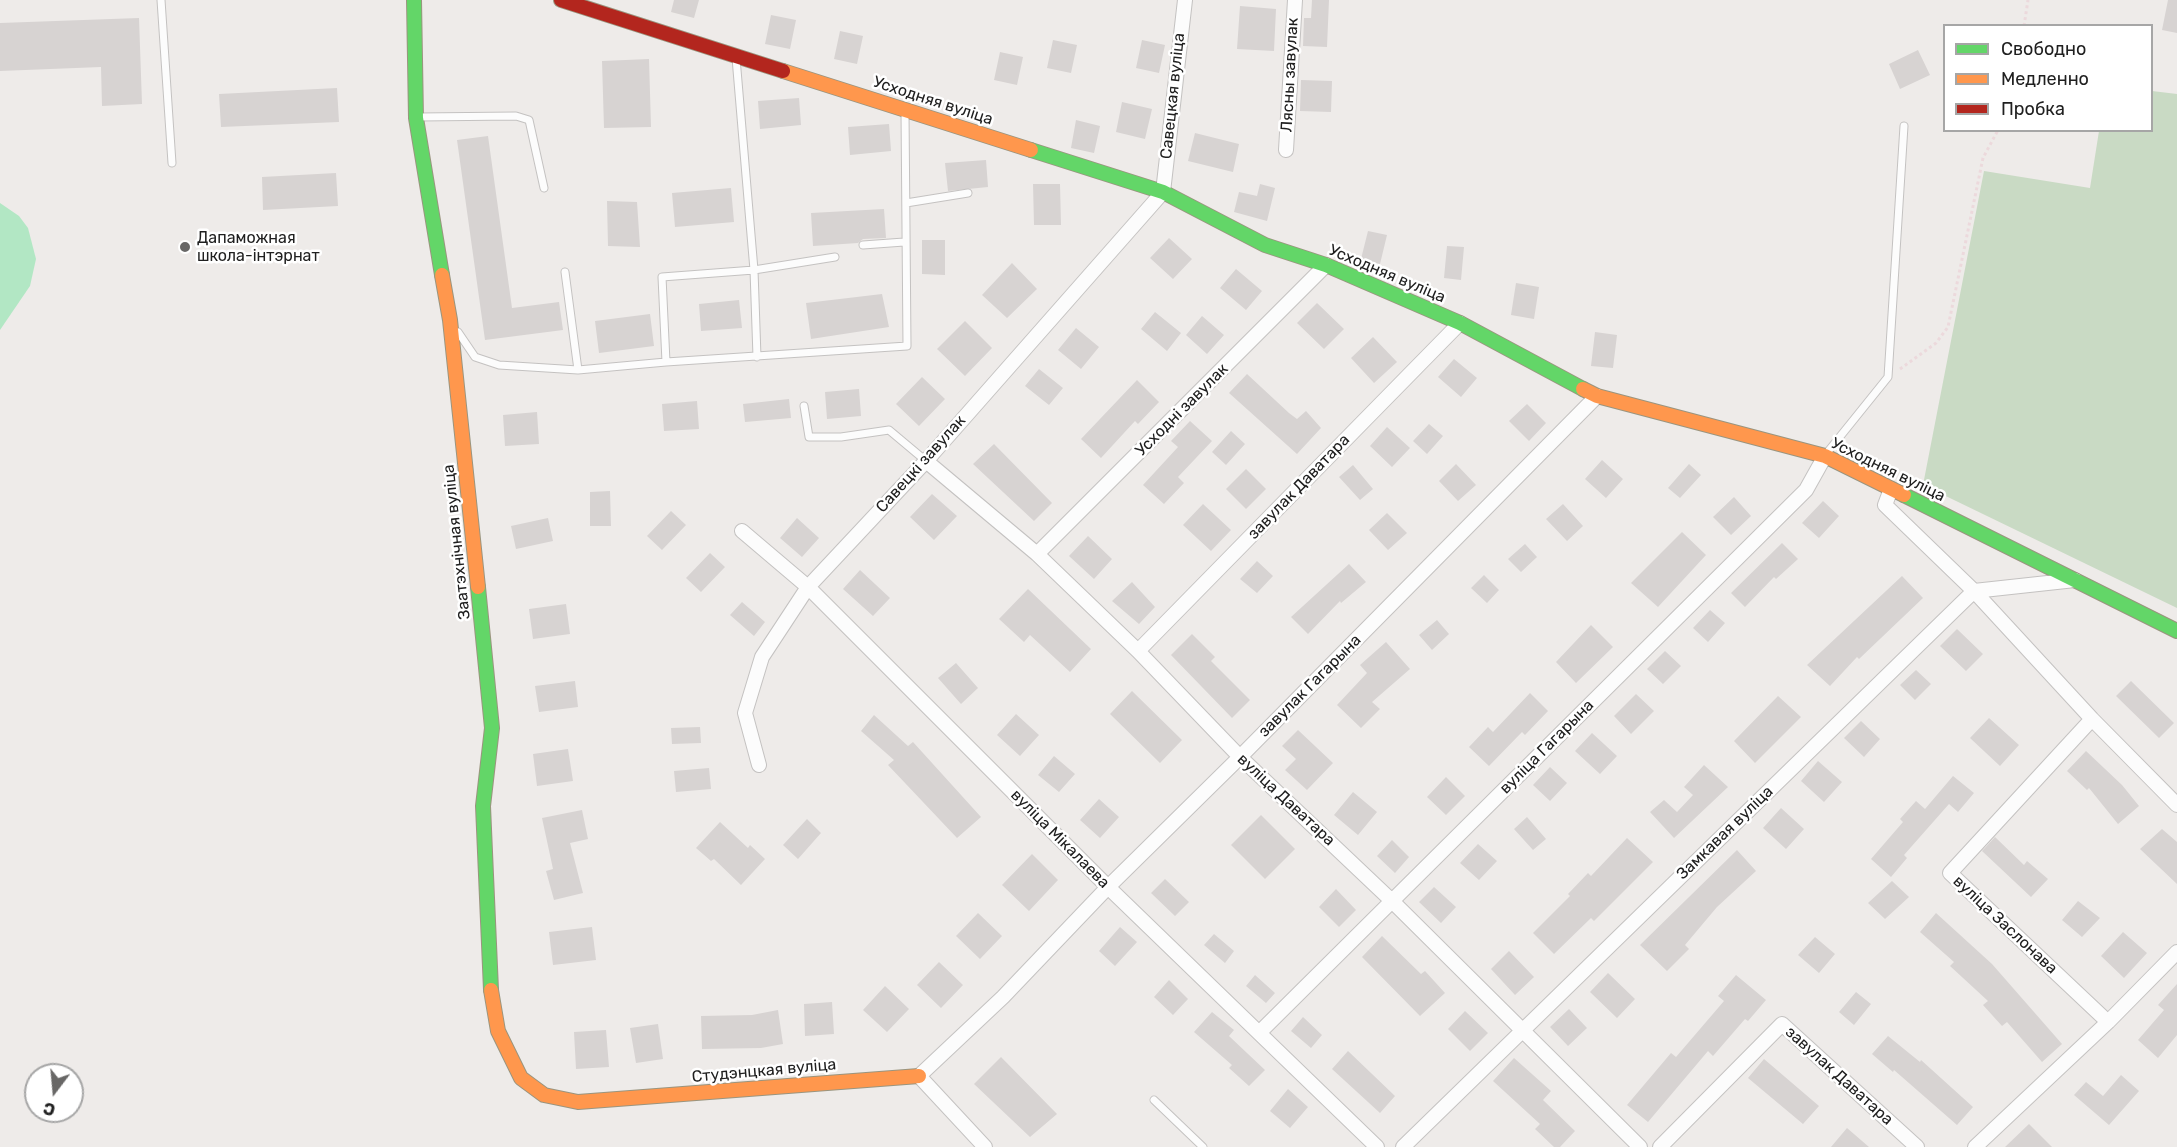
<!DOCTYPE html>
<html>
<head>
<meta charset="utf-8">
<style>
	body { margin:0 }
	#map { position:relative; width:2177px; height:1147px; overflow:hidden; background:#eeebe9; font-family:Rubik,sans-serif }
	canvas { display:block }
	.legend { position:absolute; left:1943px; top:24px; width:210px; height:108px; box-sizing:border-box; background:#fff; border:2px solid #a6a6a6; margin:0; padding:8px 10px; list-style:none; font-size:18px; color:#202020 }
	.legend li { display:flex; align-items:center; gap:12px; height:30px }
	.legend b { width:30px; border:2px solid #a6a6a6 }
	.north { position:absolute; left:24px; top:1063px; width:60px; height:60px; box-sizing:border-box; background:#fff; border:2px solid #a6a6a6; border-radius:50%; rotate:196deg; font-size:16px; font-weight:700; line-height:24px; text-align:center; color:#202020 }
	.north::after { content:''; display:block; margin:auto; width:21px; height:27px; background:#686766; clip-path:polygon(50% 0,100% 100%,50% 72%,0 100%) }
</style>
</head>
<body>
<div id="map">
<canvas width="2177" height="1147"></canvas>
<ul class="legend">
<li><b style="height:8px;background:#63d668"></b>Свободно</li>
<li><b style="height:8px;background:#ff974d"></b>Медленно</li>
<li><b style="height:8px;background:#b3261e"></b>Пробка</li>
</ul>
<div class="north">С</div>
</div>
<script>
const context = document.querySelector('canvas').getContext('2d');
context.lineJoin = 'round';
function fill(path, color) {
  context.fillStyle = color;
  context.fill(path, 'evenodd');
}
function poly(rows) {
  const path = new Path2D();
  for (const r of rows) {
    path.moveTo(r[0], r[1]);
    for (let i = 2; i < r.length; i += 2) path.lineTo(r[i], r[i + 1]);
  }
  return path;
}
function trace(path, color, width, dash) {
  context.strokeStyle = color;
  context.lineWidth = width;
  context.lineCap = dash ? 'butt' : 'round';
  context.setLineDash(dash || []);
  context.stroke(path);
}
function label(font, color, halo, rows, align = 'center') {
  context.font = font + ' Rubik,sans-serif';
  context.lineWidth = 5;
  context.setLineDash([]);
  context.textBaseline = 'middle';
  context.strokeStyle = halo;
  context.fillStyle = color;
  for (const [text, x, y, turn = 0] of rows) {
    context.save();
    context.translate(x, y);
    context.rotate((+turn || 0) * Math.PI / 180);
    context.textAlign = isNaN(turn) ? turn : align;
    if (halo) context.strokeText(text, 0, 0);
    context.fillText(text, 0, 0);
    context.restore();
  }
}
const cemetery = poly([
	[2152,91,2177,94,2177,608,1923,485,1984,171,2090,188,2099,131,2152,130]
]);
const pitch = poly([
	[0,203,19,216,28,228,36,259,30,286,0,330]
]);
const building = poly([
	[674,0,699,0,694,18,671,12],
	[1312,0,1329,0,1327,47,1303,46,1304,18,1311,18],
	[2168,0,2177,0,2177,33,2162,30],
	[1240,6,1276,9,1274,51,1237,49],
	[771,15,796,20,790,49,765,44],
	[139,18,142,104,102,106,101,67,0,71,0,23],
	[840,31,863,36,857,64,834,59],
	[1053,40,1077,45,1071,73,1047,68],
	[1142,40,1165,45,1159,73,1136,68],
	[1918,50,1930,75,1900,89,1889,64],
	[1000,52,1023,57,1017,85,994,80],
	[649,59,651,127,604,128,602,61],
	[1301,80,1332,81,1331,112,1300,111],
	[337,88,339,122,221,127,219,94],
	[799,98,801,125,760,129,758,101],
	[1122,102,1152,109,1145,139,1116,132],
	[1076,120,1100,126,1094,153,1071,148],
	[889,124,891,151,850,155,848,127],
	[1195,133,1239,144,1233,172,1188,161],
	[488,136,512,308,559,302,563,330,485,340,457,140],
	[986,160,988,187,948,191,945,163],
	[336,173,338,206,263,210,262,177],
	[1033,184,1060,184,1061,225,1034,225],
	[1260,184,1275,188,1267,221,1234,212,1239,192,1257,196],
	[731,188,734,222,675,227,672,193],
	[607,201,637,202,640,247,608,246],
	[884,209,886,238,863,239,858,243,813,246,811,213],
	[1368,231,1387,235,1380,264,1361,259],
	[1169,238,1192,259,1173,279,1150,258],
	[922,240,945,240,945,275,922,274],
	[1447,246,1464,247,1461,280,1444,278],
	[1012,263,1037,289,1007,318,982,295],
	[1236,269,1262,291,1246,310,1220,288],
	[1516,283,1539,287,1534,319,1511,315],
	[882,294,889,327,811,339,806,303],
	[739,300,742,328,701,331,699,304],
	[1317,303,1344,329,1324,349,1297,323],
	[1155,312,1181,333,1167,351,1141,329],
	[650,314,654,346,599,353,595,321],
	[1202,316,1224,335,1207,354,1186,335],
	[965,321,992,348,965,376,937,349],
	[1076,328,1099,347,1081,369,1058,350],
	[1595,332,1617,335,1613,368,1591,366],
	[1373,337,1397,362,1374,383,1351,358],
	[1454,359,1477,378,1461,397,1438,377],
	[1039,369,1063,388,1049,405,1025,386],
	[1247,374,1289,413,1297,419,1306,411,1321,428,1297,454,1229,393],
	[922,377,945,399,919,426,896,404],
	[1137,380,1159,402,1138,424,1135,421,1101,458,1081,439],
	[859,389,861,416,827,419,825,392],
	[789,399,791,418,745,422,743,404],
	[697,401,699,429,664,431,662,404],
	[1527,404,1546,423,1529,441,1509,421],
	[537,412,539,444,505,446,503,415],
	[1190,421,1212,441,1178,477,1184,483,1164,504,1143,485,1178,447,1171,441],
	[1429,424,1443,436,1427,454,1413,441],
	[1387,427,1410,448,1392,467,1370,446],
	[1231,431,1245,444,1226,465,1212,452],
	[994,444,1052,503,1034,521,973,464],
	[1602,460,1623,479,1606,498,1585,479],
	[1456,464,1476,485,1458,501,1439,481],
	[1689,464,1701,475,1680,498,1668,488],
	[1353,465,1373,489,1360,500,1339,477],
	[1246,469,1266,489,1246,509,1226,489],
	[610,491,611,526,590,526,590,492],
	[932,494,957,516,934,540,910,517],
	[1734,497,1751,516,1731,535,1713,517],
	[1823,501,1839,516,1819,538,1802,523],
	[1203,504,1231,530,1211,551,1183,525],
	[1563,504,1583,526,1567,541,1546,519],
	[671,511,686,525,662,550,647,536],
	[1387,513,1407,533,1388,550,1369,530],
	[548,518,553,541,516,549,511,526],
	[797,518,819,538,802,557,780,538],
	[1682,532,1706,555,1658,607,1631,583],
	[1088,536,1112,559,1094,579,1069,556],
	[1782,543,1798,559,1776,579,1774,577,1745,607,1731,593],
	[1525,544,1537,557,1521,572,1508,559],
	[710,553,725,567,701,592,686,578],
	[1257,561,1273,576,1257,593,1240,579],
	[1349,564,1366,582,1341,603,1340,601,1308,634,1291,617],
	[860,570,890,598,873,616,843,589],
	[1484,575,1499,590,1487,603,1471,588],
	[1902,576,1923,598,1859,659,1857,657,1830,686,1807,665],
	[1132,582,1155,607,1139,624,1112,601],
	[1028,589,1091,649,1070,672,1030,635,1024,642,999,619],
	[742,602,765,622,754,636,730,615],
	[566,604,570,634,533,639,529,609],
	[1710,610,1725,623,1708,642,1693,628],
	[1437,620,1449,634,1432,650,1419,635],
	[1591,625,1613,647,1576,683,1556,662],
	[1957,629,1983,654,1966,671,1940,646],
	[1192,634,1215,657,1211,661,1250,700,1232,718,1171,655],
	[1386,642,1410,669,1372,702,1380,709,1361,728,1337,705,1367,673,1360,665],
	[1665,651,1681,666,1663,684,1647,669],
	[956,663,978,688,961,704,938,678],
	[1916,670,1931,684,1915,700,1900,685],
	[575,681,578,707,539,712,535,686],
	[2131,681,2174,723,2159,738,2116,696],
	[1132,691,1182,740,1160,763,1110,714],
	[1530,693,1548,711,1525,735,1522,732,1489,766,1469,747,1488,727,1493,732],
	[1636,694,1654,711,1631,734,1614,716],
	[1778,696,1801,717,1755,763,1734,741],
	[1016,714,1039,735,1020,756,997,735],
	[874,715,908,746,913,742,981,817,957,838,888,765,894,760,861,731],
	[1989,718,2019,745,2000,766,1970,738],
	[1861,721,1880,739,1864,757,1844,738],
	[700,727,701,743,672,744,671,728],
	[1298,730,1333,763,1307,790,1285,770,1296,759,1282,746],
	[1592,733,1617,756,1600,774,1575,751],
	[568,749,573,781,537,786,533,754],
	[2086,751,2122,785,2139,806,2118,824,2089,788,2087,790,2067,771],
	[1054,756,1075,774,1059,792,1038,775],
	[1818,761,1842,782,1824,802,1801,781],
	[1704,765,1728,787,1674,838,1650,812,1664,800,1677,812,1693,795,1684,787],
	[1550,767,1567,783,1550,801,1533,785],
	[709,768,711,789,676,792,674,771],
	[1953,776,1974,793,1958,812,1949,804,1904,855,1907,858,1891,877,1871,859,1903,822,1900,819,1916,801,1925,809],
	[1446,777,1465,796,1446,815,1427,797],
	[1353,792,1377,812,1358,835,1334,815],
	[1099,799,1119,817,1100,838,1080,820],
	[1781,808,1804,829,1786,849,1763,828],
	[582,810,588,839,570,843,583,893,554,900,546,871,553,869,542,818],
	[1261,815,1295,849,1265,879,1231,845],
	[1527,817,1546,839,1533,850,1514,829],
	[807,819,821,833,798,859,783,845],
	[720,822,748,848,750,845,765,859,741,885,714,859,711,861,696,848],
	[2162,829,2177,842,2177,884,2140,849],
	[1995,837,2024,865,2027,861,2048,879,2031,897,1982,851],
	[1627,838,1653,862,1594,921,1591,918,1554,954,1533,933,1570,896,1568,894,1588,873,1591,876],
	[1392,840,1409,857,1395,873,1377,856],
	[1478,844,1497,861,1479,880,1460,863],
	[1737,850,1756,871,1717,907,1685,945,1689,949,1667,971,1640,945],
	[1032,854,1058,880,1029,911,1002,885],
	[1165,879,1189,902,1175,916,1151,893],
	[1892,881,1909,897,1885,919,1868,903],
	[1434,887,1456,907,1441,923,1419,902],
	[1336,889,1356,910,1339,927,1319,907],
	[2078,901,2100,918,2082,937,2062,920],
	[978,913,1002,936,980,959,956,936],
	[1936,913,1992,964,2062,1044,2042,1062,2007,1022,2002,1026,1983,1005,1988,1001,1950,966,1954,962,1920,932],
	[592,927,596,960,553,965,549,932],
	[1120,927,1137,942,1115,966,1099,951],
	[2123,932,2147,953,2124,978,2101,956],
	[1214,934,1234,951,1225,963,1204,945],
	[1382,936,1421,974,1425,971,1445,993,1420,1016,1362,957],
	[1815,937,1835,954,1819,973,1798,955],
	[1509,951,1534,977,1515,995,1491,969],
	[939,962,963,985,941,1008,917,985],
	[1608,973,1635,999,1617,1018,1590,992],
	[1255,975,1275,993,1266,1003,1246,986],
	[1736,975,1766,1000,1748,1021,1745,1019,1713,1056,1708,1051,1648,1122,1627,1105,1671,1053,1676,1057,1724,1001,1718,996],
	[1169,980,1188,999,1173,1015,1154,997],
	[2177,984,2177,1035,2158,1058,2138,1040,2164,1010,2158,1005],
	[885,986,909,1009,887,1032,863,1010],
	[1856,992,1871,1004,1854,1025,1839,1012],
	[832,1002,834,1034,805,1036,804,1004],
	[1569,1009,1587,1028,1568,1046,1550,1027],
	[778,1010,783,1044,761,1048,702,1049,701,1016,752,1015],
	[1465,1011,1488,1033,1470,1051,1448,1029],
	[1212,1012,1234,1030,1229,1036,1265,1070,1249,1086,1229,1068,1232,1065,1194,1032],
	[1303,1017,1322,1035,1311,1048,1291,1031],
	[658,1024,663,1059,636,1063,630,1028],
	[606,1030,609,1067,576,1069,574,1032],
	[1888,1036,1920,1062,1921,1060,1973,1107,1957,1125,1894,1070,1893,1072,1872,1054],
	[1348,1051,1395,1096,1380,1113,1332,1069],
	[1001,1057,1057,1114,1030,1137,974,1084],
	[1514,1058,1551,1091,1543,1100,1575,1131,1560,1147,1554,1147,1535,1129,1540,1124,1493,1081],
	[1764,1059,1819,1106,1803,1124,1748,1078],
	[2121,1075,2139,1091,2109,1125,2074,1095,2086,1082,2103,1096],
	[1288,1089,1308,1107,1290,1128,1270,1111],
	[2029,1124,2052,1147,2005,1147],
	[1847,1128,1869,1147,1831,1147]
]);
const path = poly([
	[2024,26,2028,0],
	[1900,369,1936,343,1948,327,1983,158,1998,130]
]);
const lane = poly([
	[161,0,172,163],
	[736,58,754,270,757,357],
	[419,117,516,116,529,120,544,188],
	[906,203,968,193],
	[863,245,904,242],
	[565,272,578,370],
	[458,332,475,357,499,365,578,370,666,362,662,277,754,270,835,257],
	[666,362,907,346,905,112],
	[804,406,809,437,841,437,889,430,926,461],
	[1826,454,1888,377,1904,126],
	[1154,1100,1203,1147]
]);
const street = poly([
	[1286,150,1295,0],
	[926,461,1037,554,1138,651,1240,757,1392,901,1640,1147],
	[1891,489,1885,505,1974,591,2092,719,2177,805],
	[742,531,808,587,1108,887,1377,1147],
	[1037,554,1326,265],
	[1138,651,1460,323],
	[2092,719,1950,873,2108,1022],
	[759,765,745,713,762,657,808,587,926,461,1163,192,1185,0],
	[1260,1032,1806,490,1825,456],
	[985,1147,919,1076,1003,997,1108,887,1240,757,1597,396],
	[1403,1147,1974,591,2075,580],
	[1660,1147,1782,1024,1917,1147],
	[1975,1147,2108,1022,2177,952]
]);
const fast = poly([
	[414,0,416,118,442,275],
	[1031,150,1163,192,1265,245,1326,265,1460,323,1583,389],
	[1904,495,2177,631],
	[478,587,492,728,483,806,491,990]
]);
const slow = poly([
	[783,71,1031,150],
	[442,275,450,320,478,587],
	[1583,389,1597,396,1825,456,1904,495],
	[491,990,498,1031,521,1078,544,1095,578,1102,919,1076]
]);
const jam = poly([
	[561,0,783,71]
]);
const markers = [
	[185,247,6,"#686766"]
];
const streetNames = [
	["Лясны завулак",1290,75,-87],
	["Савецкая вуліца",1173,96,-84],
	["Усходняя вуліца",933,101,18],
	["Усходняя вуліца",1387,274,23],
	["Усходні завулак",1182,410,-45],
	["Савецкі завулак",921,464,-48],
	["Усходняя вуліца",1888,470,26],
	["завулак Даватара",1299,487,-46],
	["Заатэхнічная вуліца",457,542,-96],
	["завулак Гагарына",1310,686,-45],
	["вуліца Гагарына",1547,747,-45],
	["вуліца Даватара",1286,800,43],
	["Замкавая вуліца",1725,833,-44],
	["вуліца Мікалаева",1060,839,45],
	["вуліца Заслонава",2005,925,43],
	["Студэнцкая вуліца",764,1071,-5],
	["завулак Даватара",1839,1076,42]
];
const poiNames = [
	["Дапаможная",197,238],
	["школа-інтэрнат",197,256]
];
fill(cemetery, '#c9dac4');
fill(pitch, '#b2e7c4');
fill(building, '#d7d3d2');
trace(lane, '#c4c2c1', 9);
trace(street, '#c4c2c1', 16);
trace(fast, '#9a957f', 16);
trace(slow, '#9a957f', 16);
trace(jam, '#9a957f', 16);
trace(path, '#ecd9dc', 3, [3, 3]);
trace(lane, '#fcfcfc', 7);
trace(street, '#fcfcfc', 14);
trace(fast, '#63d668', 14);
trace(slow, '#ff974d', 14);
trace(jam, '#b3261e', 14);
for (const [x, y, r, color] of markers) {
  const dot = new Path2D();
  dot.arc(x, y, r, 0, 2 * Math.PI);
  context.fillStyle = color;
  context.fill(dot);
  trace(dot, '#fff', 2);
}
label('16px', '#202020', '#fff', streetNames);
label('16px', '#202020', '#fff', poiNames, 'left');
</script>
</body>
</html>
